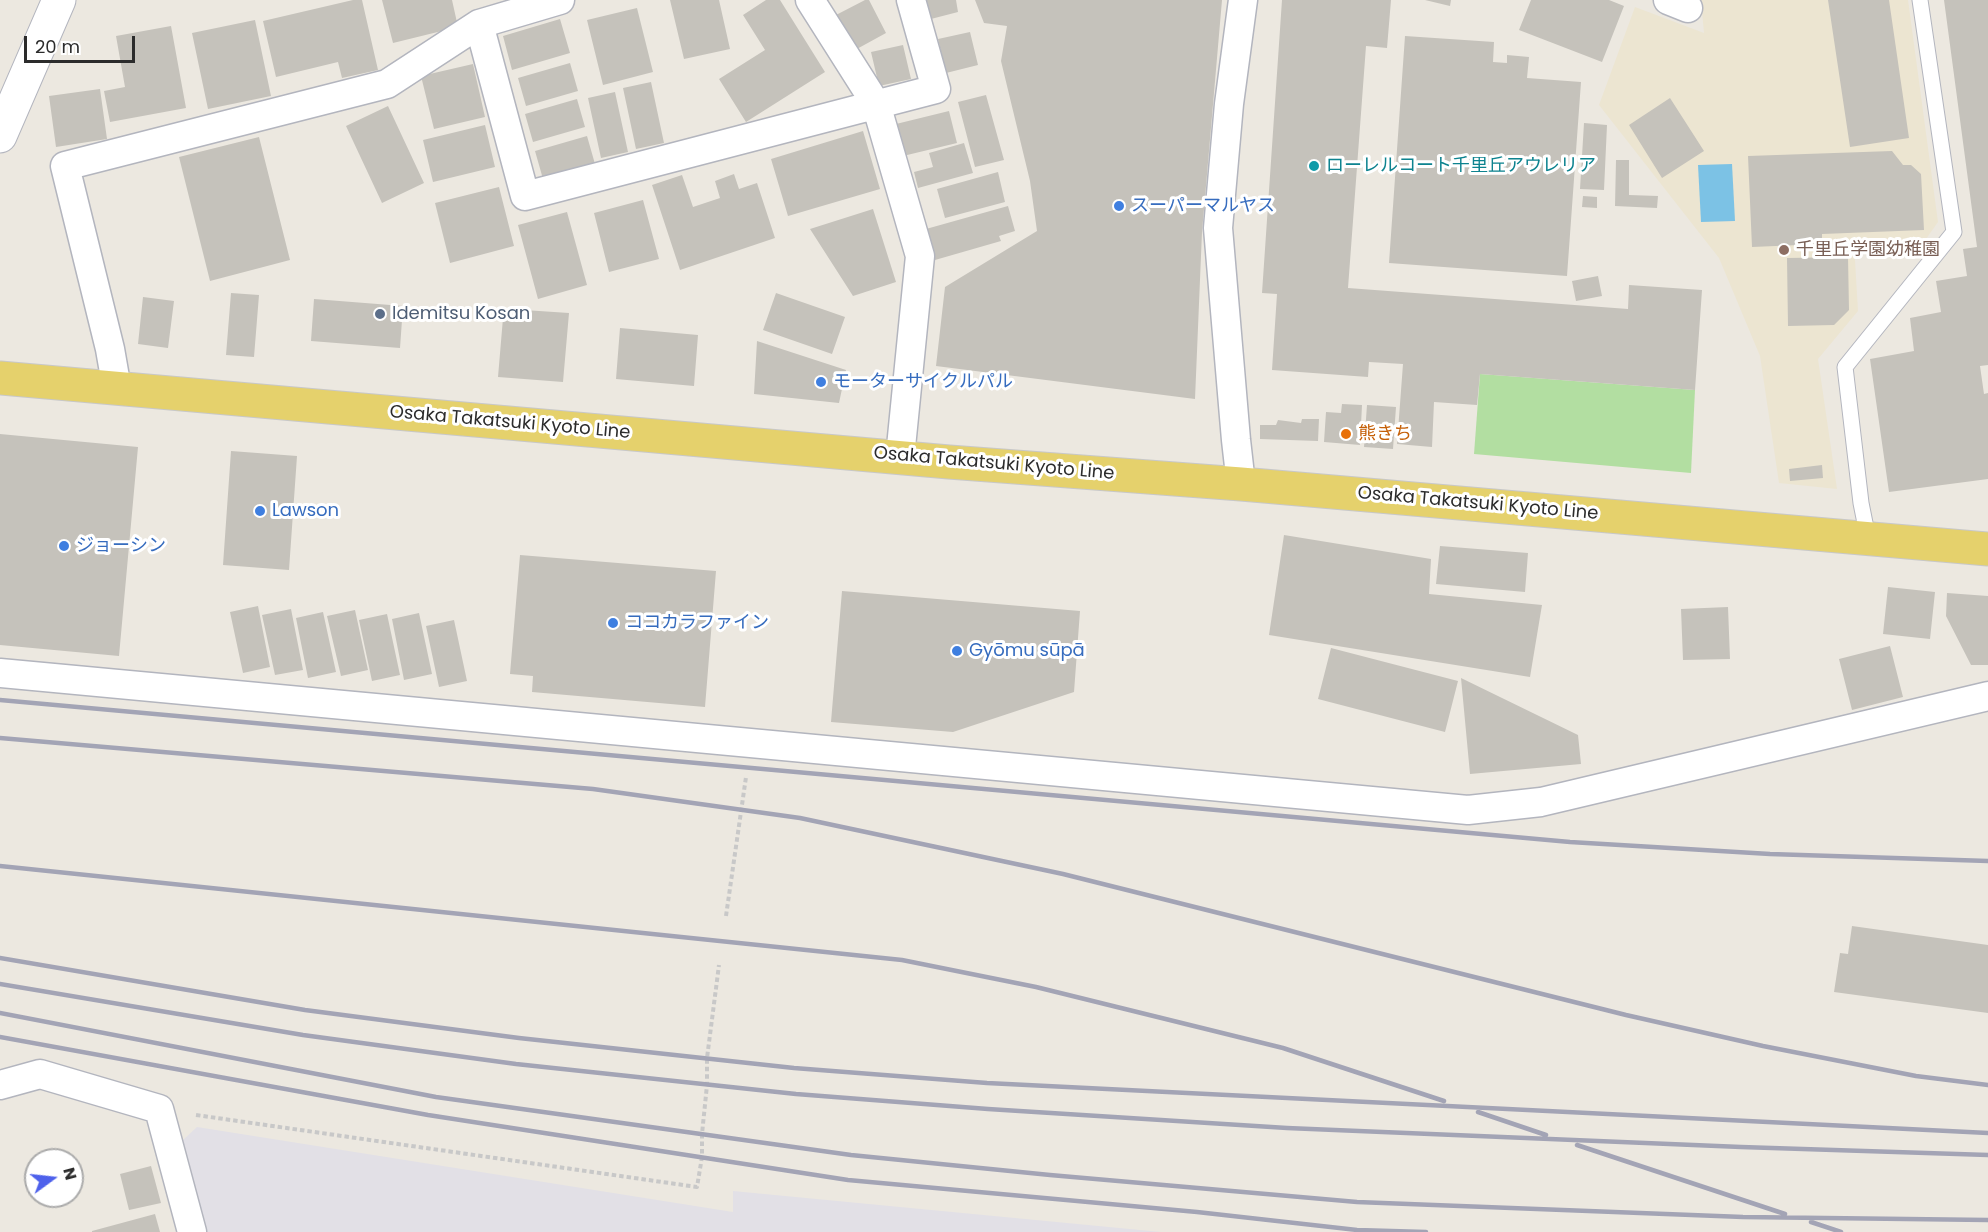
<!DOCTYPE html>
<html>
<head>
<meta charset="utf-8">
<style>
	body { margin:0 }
	#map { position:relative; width:1988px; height:1232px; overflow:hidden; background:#ece8e0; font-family:Poppins,sans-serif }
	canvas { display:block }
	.north { position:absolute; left:24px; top:1148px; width:60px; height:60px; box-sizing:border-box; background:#fff; border:2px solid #ababab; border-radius:50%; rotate:75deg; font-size:16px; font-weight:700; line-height:24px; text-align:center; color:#2c2c2c }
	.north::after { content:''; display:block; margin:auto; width:21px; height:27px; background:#4e61eb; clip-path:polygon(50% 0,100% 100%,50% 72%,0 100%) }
	.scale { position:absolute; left:24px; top:36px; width:111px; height:27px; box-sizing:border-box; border:3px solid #2c2c2c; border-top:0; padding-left:8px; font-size:18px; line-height:21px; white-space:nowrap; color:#2c2c2c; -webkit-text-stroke:4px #fff; paint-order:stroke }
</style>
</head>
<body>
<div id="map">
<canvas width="1988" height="1232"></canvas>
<div class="north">N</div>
<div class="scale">20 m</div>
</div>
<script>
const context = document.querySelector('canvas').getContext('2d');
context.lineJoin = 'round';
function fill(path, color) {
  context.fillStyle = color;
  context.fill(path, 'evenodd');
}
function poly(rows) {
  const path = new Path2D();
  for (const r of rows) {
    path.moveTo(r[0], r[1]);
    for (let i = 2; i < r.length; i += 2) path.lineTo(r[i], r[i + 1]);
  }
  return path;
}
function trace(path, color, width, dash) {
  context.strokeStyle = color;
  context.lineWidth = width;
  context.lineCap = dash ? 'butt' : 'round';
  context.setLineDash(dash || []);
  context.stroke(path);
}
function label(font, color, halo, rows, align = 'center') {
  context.font = font + ' Poppins,"Noto Sans JP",sans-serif';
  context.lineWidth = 6;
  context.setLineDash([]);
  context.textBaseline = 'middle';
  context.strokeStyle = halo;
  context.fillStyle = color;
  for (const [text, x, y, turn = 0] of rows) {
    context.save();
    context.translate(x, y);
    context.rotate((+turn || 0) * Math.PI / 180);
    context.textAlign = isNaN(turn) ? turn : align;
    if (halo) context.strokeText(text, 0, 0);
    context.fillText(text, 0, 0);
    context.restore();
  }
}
const industrial = poly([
	[197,1127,733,1212,733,1191,1161,1232,204,1232,183,1140]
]);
const education = poly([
	[1701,0,1908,0,1938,222,1926,239,1854,243,1858,311,1818,359,1837,489,1779,483,1760,356,1719,258,1599,105,1635,7,1704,33]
]);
const green = poly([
	[1480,374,1695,390,1691,473,1474,454]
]);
const water = poly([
	[1732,164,1735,221,1701,222,1698,165]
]);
const building = poly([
	[353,0,362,0,378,70,342,78,338,62,276,77,263,21],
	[382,0,452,0,458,27,393,43],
	[670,0,719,0,730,49,684,59],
	[766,0,780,0,825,72,746,122,719,79,765,50,743,15],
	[865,0,869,0,886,33,855,50,836,15],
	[922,0,956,0,958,12,927,20],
	[975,0,1222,0,1202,232,1195,399,936,366,945,287,1037,231,1030,181,1001,61,1007,26,984,23],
	[1282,0,1391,0,1387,48,1366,46,1348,288,1628,309,1629,285,1702,290,1695,390,1480,374,1477,405,1434,402,1432,447,1397,444,1403,364,1369,362,1368,377,1272,370,1277,294,1262,293],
	[1425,0,1451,0,1450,6],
	[1531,0,1609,0,1624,6,1602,62,1519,30],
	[1828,0,1889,0,1909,138,1850,147],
	[1944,0,1988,0,1988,365,1980,366,1984,394,1988,393,1988,479,1889,492,1870,359,1914,351,1910,318,1941,312,1936,281,1967,276,1963,249,1977,247],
	[637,8,653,72,603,85,587,20],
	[560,19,570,53,512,70,503,36],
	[255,20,271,96,208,109,192,33],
	[171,26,186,108,110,122,104,91,125,87,116,36],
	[970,32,978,65,946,73,938,39],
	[1405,36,1494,42,1493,62,1507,63,1507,55,1529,57,1527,78,1581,82,1567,276,1389,263],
	[903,45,911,79,879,86,871,52],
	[570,63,578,91,526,106,518,78],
	[473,64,485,117,434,129,421,76],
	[651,82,664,143,636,149,623,88],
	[100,89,107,139,56,147,49,96],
	[615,92,628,152,601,158,588,98],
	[986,95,1004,160,975,167,958,102],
	[1670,98,1704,151,1662,178,1629,125],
	[577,99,585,127,533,142,525,114],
	[388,106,424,183,382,203,346,126],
	[949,111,957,143,903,156,896,124],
	[1584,123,1607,125,1604,190,1580,189],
	[485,125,495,167,433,182,423,140],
	[863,131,880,189,788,216,771,159],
	[587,136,595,164,543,179,535,151],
	[259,137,290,260,210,281,179,157],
	[964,143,973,173,918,188,914,172,933,167,929,153],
	[1892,151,1903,165,1911,165,1921,174,1924,230,1822,234,1822,244,1752,247,1748,156],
	[1616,160,1629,160,1629,195,1658,196,1657,208,1615,206],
	[998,172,1005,202,945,218,937,189],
	[734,174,739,189,757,183,775,238,680,270,652,185,682,175,693,207,720,198,715,181],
	[499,187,514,246,450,263,435,203],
	[1583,196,1597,197,1597,208,1582,207],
	[643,200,659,259,609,272,594,213],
	[1008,206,1015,231,999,236,1001,241,935,260,926,229],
	[873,209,896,282,853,296,810,229],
	[567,212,587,285,538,299,518,225],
	[1848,257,1849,310,1834,325,1788,326,1787,258],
	[1598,276,1602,296,1576,301,1572,281],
	[231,293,259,295,254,357,226,355],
	[776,293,845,317,832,354,763,330],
	[143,297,174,301,168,348,138,344],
	[314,299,403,306,400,348,311,341],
	[524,310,569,313,563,382,498,377,503,318,523,319],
	[620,328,698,335,694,386,616,379],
	[757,341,846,370,839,403,754,394],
	[1342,404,1362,405,1360,445,1324,442,1326,412,1341,413],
	[1367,405,1396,407,1393,449,1364,447],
	[1302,419,1319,419,1318,441,1260,439,1260,425,1276,425,1278,420,1301,423],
	[0,434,138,447,119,656,0,645],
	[231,451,297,456,289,570,223,565],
	[1822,465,1823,478,1790,481,1789,469],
	[1284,535,1431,559,1429,594,1542,605,1530,677,1269,635],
	[1440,546,1528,553,1525,592,1436,584],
	[520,555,716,571,705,707,532,692,533,676,510,674],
	[1888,587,1935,592,1930,639,1883,634],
	[842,591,1080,611,1074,692,953,732,831,722],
	[1947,593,1988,596,1988,665,1971,665,1946,616],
	[258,606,270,667,243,673,230,612],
	[1728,607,1730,659,1683,660,1681,609],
	[291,609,303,670,275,675,262,615],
	[355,610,368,670,341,676,327,616],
	[323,612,336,672,308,678,296,618],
	[419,613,432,674,404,680,392,619],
	[387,614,400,675,372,681,359,620],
	[454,620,467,681,439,687,426,626],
	[1890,646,1903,697,1852,710,1839,659],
	[1331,648,1458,681,1445,732,1318,699],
	[1461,678,1578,735,1581,764,1470,774],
	[1852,926,1988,945,1988,1013,1834,992,1840,953,1848,954],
	[151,1166,161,1203,129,1210,120,1174],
	[155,1214,160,1232,92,1232,92,1231]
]);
const path = poly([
	[726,916,746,777],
	[196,1115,697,1187,702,1157,702,1134,707,1085,707,1058,719,965]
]);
const service = poly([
	[1868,538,1861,503,1845,367,1954,232,1920,0]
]);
const minor = poly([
	[810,0,876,104,920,256,900,457],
	[1668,0,1688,8],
	[479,24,525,196,936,89,911,0],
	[117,389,110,349,65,166,387,84,479,24,560,0],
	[1241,484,1236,440,1218,228,1229,104,1243,0],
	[0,673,1468,810,1541,802,1988,696],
	[0,1085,40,1074,159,1109,192,1232]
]);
const tertiary = poly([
	[0,136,59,0]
]);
const primary = poly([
	[0,378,949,462,1241,484,1988,549]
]);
const rail = poly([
	[0,700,1570,842,1770,854,1988,861],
	[0,738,593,789,800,818,1063,874,1626,1015,1763,1046,1916,1076,1988,1085],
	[0,866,902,960,1036,987,1283,1048,1444,1101],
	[0,958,305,1010,519,1038,794,1068,987,1083,1988,1133],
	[0,984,303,1035,516,1064,796,1094,988,1109,1287,1128,1741,1147,1988,1155],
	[0,1013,436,1097,851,1155,1050,1175,1357,1202,1743,1217,1988,1220],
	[0,1037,428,1115,848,1180,1197,1212,1357,1230,1426,1232],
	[1478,1112,1546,1135],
	[1577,1145,1785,1214],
	[1811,1222,1841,1232]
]);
const markers = [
	[1314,166,6,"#0f9aa8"],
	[1119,206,6,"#3f7fe0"],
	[1784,250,6,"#8d6e63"],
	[380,314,6,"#5c6f8a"],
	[821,382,6,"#3f7fe0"],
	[1346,434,6,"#e8710a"],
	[260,511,6,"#3f7fe0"],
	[64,546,6,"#3f7fe0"],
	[613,623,6,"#3f7fe0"],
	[957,651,6,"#3f7fe0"]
];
const cultureNames = [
	["ローレルコート千里丘アウレリア",1326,166]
];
const shopNames = [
	["スーパーマルヤス",1131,206],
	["モーターサイクルパル",833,382],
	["Lawson",272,511],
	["ジョーシン",76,546],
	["ココカラファイン",625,623],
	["Gyōmu sūpā",969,651]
];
const educationNames = [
	["千里丘学園幼稚園",1796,250]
];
const serviceNames = [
	["Idemitsu Kosan",392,314]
];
const streetNames = [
	["Osaka Takatsuki Kyoto Line",510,423,5],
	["Osaka Takatsuki Kyoto Line",994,464,5],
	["Osaka Takatsuki Kyoto Line",1478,504,5]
];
const foodNames = [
	["熊きち",1358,434]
];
fill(industrial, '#e2e0e6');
fill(education, '#ece5d1');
fill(green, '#b2dea1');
fill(water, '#7cc2e5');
fill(building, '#c5c2bb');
trace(service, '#b3b5be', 17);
trace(minor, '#b3b5be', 31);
trace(tertiary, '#b3b5be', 35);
trace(primary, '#c8c8c8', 35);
trace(path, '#c8c8c8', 4, [4.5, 3]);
trace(service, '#fff', 15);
trace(minor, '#fff', 28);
trace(tertiary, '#fff', 33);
trace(primary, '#e5d16c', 33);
trace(rail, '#a3a4b5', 4.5);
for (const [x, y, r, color] of markers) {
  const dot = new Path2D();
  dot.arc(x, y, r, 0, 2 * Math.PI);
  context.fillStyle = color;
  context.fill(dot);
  trace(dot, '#fff', 2);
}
label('18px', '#0d838f', '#fff', cultureNames, 'left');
label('18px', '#366cbe', '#fff', shopNames, 'left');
label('18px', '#785e54', '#fff', educationNames, 'left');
label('18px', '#4e5e75', '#fff', serviceNames, 'left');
label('18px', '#2c2c2c', '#fff', streetNames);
label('18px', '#c56008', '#fff', foodNames, 'left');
</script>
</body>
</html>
